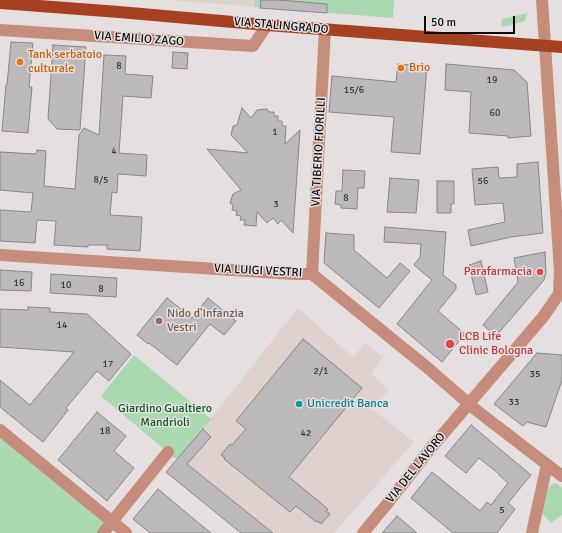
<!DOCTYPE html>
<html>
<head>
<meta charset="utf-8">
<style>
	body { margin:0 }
	#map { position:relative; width:562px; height:533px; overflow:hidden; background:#e5e0df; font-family:Signika,sans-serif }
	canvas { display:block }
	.scale { position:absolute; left:424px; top:16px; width:91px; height:18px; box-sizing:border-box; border:2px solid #0e0d0c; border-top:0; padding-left:5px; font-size:12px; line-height:14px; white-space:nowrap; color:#0e0d0c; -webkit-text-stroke:3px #e5e0df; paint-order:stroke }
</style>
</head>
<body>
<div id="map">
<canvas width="562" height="533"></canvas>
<div class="scale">50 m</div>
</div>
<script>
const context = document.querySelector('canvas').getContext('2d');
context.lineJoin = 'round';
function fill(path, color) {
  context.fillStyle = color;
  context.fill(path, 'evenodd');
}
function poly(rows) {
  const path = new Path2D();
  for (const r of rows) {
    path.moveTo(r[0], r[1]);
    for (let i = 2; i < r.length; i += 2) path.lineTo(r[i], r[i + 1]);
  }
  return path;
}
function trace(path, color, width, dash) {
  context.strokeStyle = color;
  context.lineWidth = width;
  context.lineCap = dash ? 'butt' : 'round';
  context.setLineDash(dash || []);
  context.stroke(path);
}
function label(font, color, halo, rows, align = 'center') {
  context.font = font + ' Signika,sans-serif';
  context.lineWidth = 3;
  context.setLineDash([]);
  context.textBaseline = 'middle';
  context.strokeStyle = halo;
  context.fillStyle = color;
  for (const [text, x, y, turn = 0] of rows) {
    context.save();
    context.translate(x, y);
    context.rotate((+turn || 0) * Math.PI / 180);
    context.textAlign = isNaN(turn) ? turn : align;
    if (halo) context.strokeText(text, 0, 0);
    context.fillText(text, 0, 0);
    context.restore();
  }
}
const built = poly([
	[166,0,255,0,254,7,246,6],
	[298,308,353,357,365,343,383,357,371,374,389,390,372,409,414,442,334,533,241,533,166,472,219,408]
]);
const green = poly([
	[255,0,394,0,393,18,254,7],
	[527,13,525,21,507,26,501,26,502,19],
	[134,355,211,419,177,460,101,396],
	[0,436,107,521,97,533,0,533],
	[556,483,562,488,562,515,551,523,542,513,548,488,551,485]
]);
const building = poly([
	[261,0,279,0,327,4,327,13,260,8,261,0],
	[11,42,33,43,29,87,32,87,28,133,2,131,6,85,7,85,11,42],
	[53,45,86,47,80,130,57,129,48,119,53,45],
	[173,52,188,53,187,69,172,68,173,52],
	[104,55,126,56,125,74,153,76,151,98,123,96,119,153,147,155,146,176,118,174,117,193,112,192,110,215,142,217,140,251,107,249,107,245,88,245,88,247,54,245,56,221,37,220,35,243,0,241,0,210,31,212,33,193,0,190,0,152,36,154,37,150,46,151,44,186,75,189,79,135,84,128,99,135,104,55],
	[398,64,427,66,420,154,391,152,394,117,329,112,332,76,396,82,398,64],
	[446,64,514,70,527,82,531,136,508,138,508,136,469,133,471,92,445,90,446,64],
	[242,108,251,118,257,110,267,109,269,112,274,112,274,116,278,116,278,121,282,121,282,126,286,126,285,144,300,130,293,233,281,220,278,224,273,218,267,223,257,212,256,226,244,225,245,220,240,220,241,216,236,215,237,211,232,210,233,205,230,203,233,194,241,190,207,149,248,153,231,135,233,126,237,125,242,108],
	[538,162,543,233,511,237,471,246,468,230,505,222,503,203,475,205,472,169,498,167,499,178,517,177,517,164,538,162],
	[343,170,365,171,364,188,358,188,357,209,341,208,341,205,335,204,336,191,342,191,343,170],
	[390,178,419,180,416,213,387,212,390,178],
	[437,181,454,181,454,204,451,204,451,213,437,213,437,181],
	[385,227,446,232,443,275,456,285,456,289,438,311,465,334,442,362,397,324,432,280,414,265,420,257,421,244,384,242,385,227],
	[326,233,354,235,354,250,387,278,400,263,410,271,379,308,324,263,326,233],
	[545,252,546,273,544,280,496,336,483,325,518,282,514,258,545,252],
	[481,261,488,292,476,295,469,265,481,261],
	[0,270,32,272,31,291,0,290,0,270],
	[51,274,117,278,116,297,50,293,51,274],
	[167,298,192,318,208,298,236,321,224,335,210,324,177,365,149,343,148,344,137,335,167,298],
	[28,307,50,308,50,312,87,314,131,354,109,381,97,371,66,408,68,410,43,442,0,407,0,380,30,405,74,352,0,347,0,309,28,310,28,307],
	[303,339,362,388,289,477,328,509,326,511,330,514,321,524,317,521,316,522,296,506,290,512,224,459,225,458,221,455,230,444,232,445,246,429,236,421,303,339],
	[537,353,562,355,562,380,546,427,527,422,523,426,494,404,537,353],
	[97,412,126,436,114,451,134,468,107,501,58,460,97,412],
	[471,425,531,475,508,503,515,509,497,533,453,533,411,498,432,472,480,511,487,502,491,505,508,483,499,475,499,474,479,458,466,473,445,456,471,425],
	[203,429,211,437,187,464,273,533,241,533,166,472,203,429],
	[158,489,195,520,211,533,150,533,133,519,158,489],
	[397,516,417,533,382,533,397,516]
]);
const minor = poly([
	[0,30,253,46,267,25],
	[0,255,294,274,312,274,429,369,476,410,562,476],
	[312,274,325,29],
	[0,430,126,533],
	[103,533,168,452],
	[363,533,387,504,431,448,543,317,559,294,560,271,542,0],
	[532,533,547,464]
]);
const major = poly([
	[0,3,119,12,267,25,562,47]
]);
const markers = [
	[20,62,4,"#e8710a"],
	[401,68,4,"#e8710a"],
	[540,272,4,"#e0444e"],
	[159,321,4,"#8d6e63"],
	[450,344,5,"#e0444e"],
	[299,404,4,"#0f9aa8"]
];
const numberNames = [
	["8",119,66],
	["19",492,80],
	["15/6",354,90],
	["60",495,113],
	["1",275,132],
	["4",114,151],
	["8/5",101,180],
	["56",483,181],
	["8",346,198],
	["3",276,204],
	["16",19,283],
	["10",66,285],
	["8",101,289],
	["14",62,325],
	["17",108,364],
	["2/1",321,371],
	["35",535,374],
	["33",514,402],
	["18",105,431],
	["42",306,433],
	["5",502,510]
];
const streetNames = [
	["VIA STALINGRADO",281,26,5],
	["VIA EMILIO ZAGO",139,39,4],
	["VIA TIBERIO FIORILLI",319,152,-87],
	["VIA LUIGI VESTRI",258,271,3],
	["VIA DEL LAVORO",416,468,-51]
];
const foodNames = [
	["Tank serbatoio",28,55],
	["culturale",28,69],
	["Brio",409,68]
];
const healthNames = [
	["Parafarmacia",532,272],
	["LCB Life",459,337,"left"],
	["Clinic Bologna",459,351,"left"]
];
const educationNames = [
	["Nido d'Infanzia",167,314],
	["Vestri",167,328]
];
const cultureNames = [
	["Unicredit Banca",307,404]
];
const parkNames = [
	["Giardino Gualtiero",165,409],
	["Mandrioli",165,423]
];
fill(built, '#dfd2ce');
fill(green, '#aad8b1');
fill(building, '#bcb9bb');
trace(building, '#888588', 1);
trace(minor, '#c78d7c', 12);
trace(major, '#a74021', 12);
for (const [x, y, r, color] of markers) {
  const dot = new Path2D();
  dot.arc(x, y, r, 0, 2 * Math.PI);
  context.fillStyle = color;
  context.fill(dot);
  trace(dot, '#e5e0df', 1.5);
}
label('10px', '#3a3838', null, numberNames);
label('12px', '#0e0d0c', '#e5e0df', streetNames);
label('12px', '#c56008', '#e5e0df', foodNames, 'left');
label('12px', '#be3a42', '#e5e0df', healthNames, 'right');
label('12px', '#785e54', '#e5e0df', educationNames, 'left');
label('12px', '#0d838f', '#e5e0df', cultureNames, 'left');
label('12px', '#0d5b27', '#e5e0df', parkNames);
</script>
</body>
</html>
